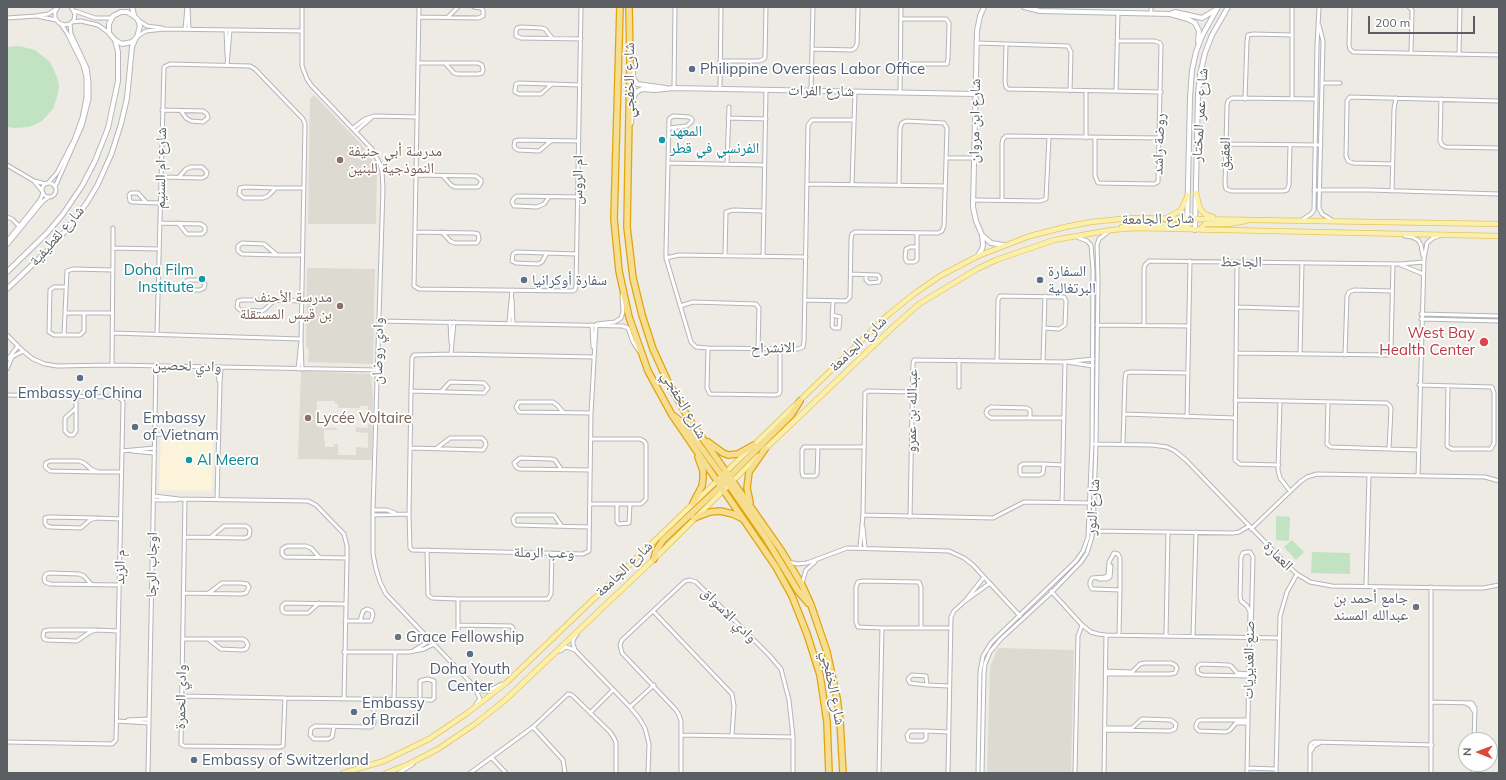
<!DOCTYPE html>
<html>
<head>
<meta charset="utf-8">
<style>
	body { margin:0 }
	#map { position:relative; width:1506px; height:780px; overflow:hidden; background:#edebe3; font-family:Mulish,sans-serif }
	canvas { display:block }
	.frame { position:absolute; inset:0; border:8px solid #5b5f63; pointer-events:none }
	.north { position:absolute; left:1458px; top:732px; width:40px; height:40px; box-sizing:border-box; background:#fff; border:1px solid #bdbfc1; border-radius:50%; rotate:271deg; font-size:11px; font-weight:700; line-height:16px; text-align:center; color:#5b5f63 }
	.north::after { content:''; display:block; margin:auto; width:14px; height:18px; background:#de4838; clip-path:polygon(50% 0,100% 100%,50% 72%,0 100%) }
	.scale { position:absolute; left:1368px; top:16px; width:107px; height:18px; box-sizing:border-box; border:2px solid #5b5f63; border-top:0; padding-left:5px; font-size:12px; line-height:14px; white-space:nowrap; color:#5b5f63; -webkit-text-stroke:3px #fff; paint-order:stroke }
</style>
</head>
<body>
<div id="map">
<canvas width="1506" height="780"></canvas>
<div class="frame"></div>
<div class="north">N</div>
<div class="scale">200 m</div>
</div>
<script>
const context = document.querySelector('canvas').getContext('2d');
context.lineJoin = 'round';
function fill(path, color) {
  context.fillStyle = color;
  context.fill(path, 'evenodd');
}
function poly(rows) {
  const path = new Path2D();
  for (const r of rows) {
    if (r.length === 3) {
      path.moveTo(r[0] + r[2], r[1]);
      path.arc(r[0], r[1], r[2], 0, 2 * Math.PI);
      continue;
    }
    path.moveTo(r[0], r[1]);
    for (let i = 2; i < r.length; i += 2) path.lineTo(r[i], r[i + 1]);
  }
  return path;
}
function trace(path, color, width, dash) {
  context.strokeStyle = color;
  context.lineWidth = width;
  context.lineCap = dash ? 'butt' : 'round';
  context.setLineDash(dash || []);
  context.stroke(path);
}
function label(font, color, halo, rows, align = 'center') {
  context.font = font + ' Mulish,"Noto Naskh Arabic",sans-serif';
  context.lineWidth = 3.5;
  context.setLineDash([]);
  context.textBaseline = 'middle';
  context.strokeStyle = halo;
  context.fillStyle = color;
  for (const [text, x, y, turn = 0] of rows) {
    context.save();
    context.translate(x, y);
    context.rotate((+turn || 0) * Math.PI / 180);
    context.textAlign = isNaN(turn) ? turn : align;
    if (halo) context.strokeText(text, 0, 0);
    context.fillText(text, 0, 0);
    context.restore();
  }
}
const commercial = poly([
	[161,437,213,439,212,491,159,490]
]);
const education = poly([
	[314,95,361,144,370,156,374,164,377,175,376,224,308,224,310,99],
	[307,268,375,269,373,364,308,362,309,351,306,346],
	[301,371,371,374,373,396,372,460,298,459],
	[317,401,335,401,335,404,338,404,338,408,359,408,360,406,368,406,368,428,356,427,355,432,368,433,368,448,356,447,356,455,338,455,338,444,334,444,334,447,325,447,325,441,324,441,324,430,337,430,337,428,317,427],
	[998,648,1074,650,1071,773,987,773,990,667]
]);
const green = poly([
	[19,46,35,50,50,62,57,77,59,85,58,93,53,109,42,121,29,127,14,128,7,127,7,47],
	[1276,516,1290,517,1289,541,1276,540],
	[1292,540,1304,552,1296,560,1284,547],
	[1312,552,1350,553,1350,574,1311,573]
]);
const street = poly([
	[58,7,55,12,55,18,59,23,64,25,70,24,74,20,75,14,71,7],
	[188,7,189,29],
	[302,7,302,66,307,79,311,85,372,149,380,164,382,172,383,188,373,510,373,554,376,569,380,582,386,594,474,686,480,699,476,704],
	[419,7,414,286,419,289,572,291,575,290,576,286,581,7],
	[1350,7,1349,45,1350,49,1353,52,1499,55],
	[1409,7,1412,10,1412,13,1411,53],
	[75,11,95,18,112,18],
	[1151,13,1151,7],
	[37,16,56,20],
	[419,17,478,18,483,16,483,10,481,8,474,7],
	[448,17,458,7],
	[7,18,36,16,48,14,56,9],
	[138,20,147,26,162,28],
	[72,22,81,21,98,25,109,33],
	[1319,25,1323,41,1319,208,1322,214,1332,220],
	[185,29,187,7],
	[226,30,227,56],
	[138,36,146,31,164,29,302,31],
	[552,38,545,29,542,28,521,27,517,28,516,31,516,36,521,38,581,39],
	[976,43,1068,46,1071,52,1070,91],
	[1006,44,1005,82,1006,87,1008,89,1161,92],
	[812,49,852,50,855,48,857,44,858,7],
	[1459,55,1460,7],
	[720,61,759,61,764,59,765,57,766,7],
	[418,63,478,63,482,65,483,70,482,73,478,74,457,74,454,73,445,63],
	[901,64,947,64,948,59,949,26,949,23,946,19,901,19],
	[227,65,230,30],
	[1322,83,1340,83],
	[552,84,541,94,519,94,515,92,515,90,516,84,519,83,580,85],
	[674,88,675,7],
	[720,89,721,7],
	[811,91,813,7],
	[1116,91,1118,12],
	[900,92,901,7],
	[1245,99,1247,41,1248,35,1253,34,1292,35],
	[1292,99,1292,7],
	[1441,99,1440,141,1442,145,1446,147,1499,148],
	[162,110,203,111,207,114,208,118,203,122,191,121,186,118,181,111],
	[728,118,766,119],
	[353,128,365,119,374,116,417,117],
	[669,128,687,126,692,121,692,119,689,117,673,116,669,119,666,250,666,258,691,342,696,347,708,348,798,349,803,347,804,341,808,125,812,120,854,120],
	[356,131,371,118],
	[1086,138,1086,91],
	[1095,138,1095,176,1098,183,1154,184,1158,182,1161,45,1160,43,1155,41,1117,41],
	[551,141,539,151,518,150,515,148,514,146,515,141,519,140,579,141],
	[1226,144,1321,145],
	[1290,145,1289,185,1287,190,1283,191,1231,191,1226,189,1225,184,1227,105,1228,101,1232,98,1316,99],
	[946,158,974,158],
	[668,163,764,165],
	[727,164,729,107],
	[1393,164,1353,163,1348,161,1346,156,1347,104,1347,101,1350,97,1499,101],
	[7,165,34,181,42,191],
	[416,175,476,176,481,180,481,183,478,187,455,187,451,185,443,176],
	[161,177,202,178,206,176,207,172,202,167,191,167,186,169,179,177],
	[34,181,46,184],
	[48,183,57,173,74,140,82,118,86,98,86,77,83,65,67,33,61,24],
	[49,190,7],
	[807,184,945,186],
	[852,185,855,92],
	[55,187,82,126,89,99,89,82,87,68,71,34,70,24],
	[276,188,268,196,263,198,244,198,239,194,240,188,245,187,276,188,304,188],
	[1314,190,1369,190,1499,194],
	[1392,191,1394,109,1396,98],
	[549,197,544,204,537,207,517,206,514,206,512,202,514,198,517,196,577,197],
	[973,200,1040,201,1046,199,1049,137],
	[1002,200,1002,143,1003,139,1006,136,1160,138],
	[146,202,138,193,131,193,129,195,130,201,132,202,160,203],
	[7,217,12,219,20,227],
	[1303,219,1311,214,1314,210,1317,45,1319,7],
	[160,223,201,224,205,227,205,231,202,234,187,234,178,223],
	[415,232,474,233,478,234,479,239,477,243,455,243,450,241,442,232],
	[1405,236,1412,237,1418,240,1421,245,1423,256],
	[7,241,30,213,40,200,43,193],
	[7,245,43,201,49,197],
	[917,247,910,247,906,249,905,258,907,262,914,262,917,260,917,233],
	[113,248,113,228],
	[547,253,542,262,538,264,516,263,512,261,513,254,516,252,576,254],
	[277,255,264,244,242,243,238,246,238,251,242,254,277,255,302,255],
	[725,256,726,212,733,210,763,211],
	[763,257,766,90],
	[666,258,679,255,806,257],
	[1237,262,1235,460,1240,464,1279,465],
	[1401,265,1423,274],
	[851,274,876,275,878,275,880,278,879,282,869,283,866,280,866,275],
	[65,287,54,287,50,290,49,332,54,335,80,335,84,331,84,314],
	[159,290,200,290,204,288,205,284,201,280,188,280,178,289],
	[512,299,513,323],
	[275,300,264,310,261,311,240,310,237,307,238,301,242,300,275,300,301,301],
	[805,300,846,301,850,297,851,239,852,234,855,232,938,233,942,231,944,226,947,128,944,123,906,121,902,123,900,128,899,186],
	[680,306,693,302,756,304,759,308,758,349],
	[1237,307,1301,309],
	[65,313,112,313],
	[1421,314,1499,316],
	[832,315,840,317,839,328,834,328,832,326,833,301],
	[1421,319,1499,321],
	[379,321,623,326,628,328,633,342,639,351],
	[450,322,451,343],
	[509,323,512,290],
	[597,324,615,322,621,318,623,312,622,295],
	[592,325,593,347],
	[1097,325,1189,326],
	[1144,325,1144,269,1145,265,1149,261,1400,264,1424,262],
	[112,333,301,339],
	[157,334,164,67,170,64,250,66,255,69,303,119,305,124,301,341,298,369],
	[7,335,23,351,33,359,45,364,57,366,112,365,378,370],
	[64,335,67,271,73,269,112,270],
	[301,341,302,369],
	[708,348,707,388,710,394,775,395,779,394,780,391,780,349],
	[1236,353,1388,355,1391,350,1393,264],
	[451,354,454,322],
	[1300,354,1302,263],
	[1345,355,1347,296,1349,292,1354,290,1392,291],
	[593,357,451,354,414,355,412,358,411,391,409,514,410,548,412,550,583,554,589,551,591,413,596,325],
	[8,359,18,346],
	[997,360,998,300,1000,296,1064,297,1066,301,1065,325,1059,329,1044,328],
	[1043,361,1045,296],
	[1067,362,1093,366],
	[112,365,113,248,159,249],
	[218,367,219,381],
	[7,369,12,357,23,351],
	[1419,385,1492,387,1494,393,1494,443,1491,449,1452,449,1447,446,1448,386],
	[959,387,959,360],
	[411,391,484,393,488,388,484,383,450,382,441,392],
	[7,395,117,397,121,399,123,402,116,740,112,744,7,742],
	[1235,400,1387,403,1390,406,1391,409,1389,449],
	[1280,401,1278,470,1280,478,1290,491],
	[1328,402,1327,442,1327,444,1331,447,1418,450],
	[991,407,1027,408,1030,410,1030,418,991,418,987,415,986,413,987,410,991,407],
	[76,408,65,418,65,431,69,435,73,435,76,431,76,396],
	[563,412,558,406,553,402,519,402,516,407,519,412,591,413],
	[1124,414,1235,418],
	[1187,417,1190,261],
	[1030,418,1064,418],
	[155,434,218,436],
	[1095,444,1152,445,1167,447,1175,451,1186,460,1286,564,1297,574,1310,582,1332,586,1456,588,1483,588,1499,585],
	[1123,444,1125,379,1126,373,1131,372,1188,373],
	[818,447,817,474,815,476,803,476,802,472,802,450,804,447,864,447],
	[410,448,483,450,486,445,485,441,482,438,450,438,437,448],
	[122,451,154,448],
	[132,451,154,453],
	[1044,464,1043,473,1040,475,1021,475,1020,473,1020,466,1023,464,1044,464,1063,465],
	[561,469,555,460,551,459,520,458,514,463,516,467,519,469,590,470],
	[98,472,91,469,84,463,79,461,50,461,46,463,45,466,46,468,50,471,98,472,121,472],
	[1418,476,1424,259,1427,243,1433,238,1439,236],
	[154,496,179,499],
	[185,499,181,744,184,746,279,747,283,746,285,698],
	[217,499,220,383,221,367],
	[153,500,175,500,179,499,308,501,316,505,344,534,347,546,347,558,344,699],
	[1062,503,1065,362],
	[590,504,641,504,646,499,646,444,644,441,640,439,591,439],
	[617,504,617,522,619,524,629,523,630,504],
	[373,510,387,510,395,513],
	[373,515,409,514],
	[863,515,993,518,1024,502,1092,503],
	[910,517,913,363,914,360,1065,362,1093,359],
	[96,518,90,520,81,528,50,527,47,526,45,523,45,518,49,517,96,518,121,519],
	[561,525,554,515,516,515,513,519,514,523,516,525,589,527],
	[863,527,865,548],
	[1251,529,1300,482,1307,477,1317,474,1485,477,1499,481],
	[1093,531,1233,533,1239,532,1249,526],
	[185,537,245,538,249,536,250,531,249,528,246,526,224,526,211,537],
	[860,547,863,515,865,393,868,391,912,392],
	[427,550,428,595,432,598,458,599,548,599,551,594,552,553],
	[319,557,311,548,306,546,287,546,282,549,282,554,285,557,347,558],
	[789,562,798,564,807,563,847,548,949,551,964,558,973,565,1020,616],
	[1099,579,1107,579,1110,577,1111,566],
	[802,583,806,570,815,562],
	[91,584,84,576,79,574,49,573,46,574,44,578,45,582,50,584,119,585],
	[1366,586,1369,475],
	[1431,587,1431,773],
	[1051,591,1082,625,1091,632,1098,634,1106,635,1279,638],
	[184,593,241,594,246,593,249,587,247,584,241,583,222,583,209,593],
	[966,600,984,577],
	[319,603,308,613,286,613,283,612,282,610,282,606,285,603,345,604],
	[653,611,732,694,734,706,732,735],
	[345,621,371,621,373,615,372,611,367,609,363,611,360,621],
	[458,625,511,626,513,628,513,634,511,637,458,635,458,599],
	[921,628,921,587,919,582,863,581,858,582,856,587,856,622,858,627,882,628,950,628],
	[96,630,90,632,77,641,47,640,44,639,43,636,44,631,49,630,96,630,118,631],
	[577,634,573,640,573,644,575,650,630,707,639,718,645,728,649,744,648,773],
	[1119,635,1120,590,1120,558,1118,554,1114,553,1109,562,1108,575,1105,577,1092,578,1090,582,1090,585,1092,589,1094,589,1120,590],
	[1166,636,1168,532],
	[1193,636,1196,532],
	[183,639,243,639,246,641,248,645,246,649,242,650,221,649,208,639],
	[413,651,426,643,429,638],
	[560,651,566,647,575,650],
	[344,652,409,652,424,649,434,644],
	[1106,674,1170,674,1175,673,1177,668,1175,665,1171,663,1144,663,1140,664,1132,672,1106,671],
	[912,675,926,676,927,685,910,683,908,679,912,675],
	[1249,676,1202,675,1198,673,1197,668,1199,665,1202,664,1228,665,1231,666,1237,673,1249,674],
	[927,685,949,686],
	[474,686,483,691,488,691,502,684],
	[182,696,285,698,432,700,434,698,434,681,427,679,420,681,420,700],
	[394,699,395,652],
	[1432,702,1472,703,1475,708,1474,740],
	[1465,703,1471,706,1473,710],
	[630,707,654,685],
	[590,713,613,690],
	[128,720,149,719],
	[117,721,149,723],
	[1248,723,1236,723,1230,730,1226,732,1199,731,1196,728,1196,725,1198,721,1201,720,1248,720],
	[334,727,332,737,328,739,314,739,310,735,311,729,315,726,371,727,374,723,374,699],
	[533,727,563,760,565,773],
	[1105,730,1170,731,1175,729,1176,724,1171,720,1142,719,1132,728,1105,728],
	[910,731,926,731,926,739,923,741,911,741,908,740,907,735,910,731],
	[926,731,948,732],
	[681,735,793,737],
	[1311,751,1314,746,1321,742],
	[492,758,506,773],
	[1247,768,1276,769],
	[148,773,156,366],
	[399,773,413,764],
	[470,773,533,727,568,694,572,695,610,732,614,738,616,743,616,773],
	[681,773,681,721,679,715,676,710,622,653,620,645,622,640,685,581,690,580,696,582,769,655,781,669,789,700,793,737,793,773],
	[879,773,882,628],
	[948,773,951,617,954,611,965,601,990,583],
	[978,773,980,672,983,656,991,643,998,636,1076,561,1083,551,1088,537,1092,444,1093,270,1091,245,1087,241,1077,237],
	[982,773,984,673,985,664,990,652,1001,639,1052,592,1081,562,1087,553,1091,540,1093,531,1096,444,1098,280,1097,245,1099,239,1108,232],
	[1075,773,1078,636,1082,625],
	[1104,773,1106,635],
	[1247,773,1250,612,1247,606,1241,601,1240,596,1241,557,1243,553,1247,552,1250,552,1253,557,1251,637],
	[1276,773,1280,616,1287,592,1297,574],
	[1310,773,1310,747,1311,744,1314,742,1432,745],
	[1473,773,1474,764]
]);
const secondary = poly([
	[132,7,134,15],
	[1024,7,1040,11,1170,14,1175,12,1202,18,1217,9],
	[1170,14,1188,19,1195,23,1199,31,1198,42],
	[633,69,633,77,637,84,666,88],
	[631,123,634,95,638,91,642,89,655,90,674,88,975,94],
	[1187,227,1190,98,1192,70,1196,52,1202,36,1218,7],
	[1195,230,1198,94,1200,75,1205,53,1212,35,1228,7],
	[982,235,991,243,1004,245],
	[978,256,982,249,983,245,982,235,976,221,973,207,977,31,980,16,984,7],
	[7,272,47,233,63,214,82,186,95,161,108,128,118,81,118,52,115,40,109,33,109,24,113,16,121,12,127,12,134,16,138,20,140,26,137,37,132,42,122,44,115,40],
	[7,289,48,250,66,230,86,204,97,186,111,155,121,124,127,98,132,47,135,40]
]);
const primary = poly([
	[1196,193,1200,209,1206,215,1213,217],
	[1169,217,1181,210,1188,195],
	[1122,227,1135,224,1187,225,1190,224,1195,218],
	[1203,230,1202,227,1205,224,1229,224,1246,221],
	[763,451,892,328,919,304,977,269,996,260,1054,240,1111,230,1135,228,1499,236],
	[725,473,889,314,914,294,940,276,978,256,1030,236,1065,227,1091,222,1131,218,1499,224],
	[343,773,384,761,429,739,466,714,506,683,719,479],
	[386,773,407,765,438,749,475,724,504,701,654,559,758,456]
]);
const highway = poly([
	[620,7,614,219,619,271,629,317,648,371,672,415,776,567,792,596,807,634,820,675,827,722,829,773],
	[629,7,630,60,627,227,633,278,642,315,653,349,668,382,689,419,781,550,802,585,811,605,827,652,837,698,840,721,843,773],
	[674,416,684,424,722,476,729,480],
	[708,442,723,453,728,455,738,454,754,445],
	[728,478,791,415,800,401],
	[717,481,725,482,729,485,767,540,798,591,808,603],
	[750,502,747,488,749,472,765,449],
	[693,503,702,486,703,479,703,471,698,457],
	[694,518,710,512,720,511,733,514,743,519],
	[654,559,656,551,663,540,723,484]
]);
const markers = [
	[692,69,4,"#5c6f8a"],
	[662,140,4,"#0f9aa8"],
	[340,160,4,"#8d6e63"],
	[202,279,4,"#0f9aa8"],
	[524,280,4,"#5c6f8a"],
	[1040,280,4,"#5c6f8a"],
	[340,306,4,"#8d6e63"],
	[1484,342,5,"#e0444e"],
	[80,378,4,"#5c6f8a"],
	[308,418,4,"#8d6e63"],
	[135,427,4,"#5c6f8a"],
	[189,460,4,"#0f9aa8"],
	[1416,607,4,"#6b7280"],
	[398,637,4,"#6b7280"],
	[470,654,4,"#5c6f8a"],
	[354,712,4,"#5c6f8a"],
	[194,760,4,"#5c6f8a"]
];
const serviceNames = [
	["Philippine Overseas Labor Office",700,69],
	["السفارة",1048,271],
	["البرتغالية",1048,288],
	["سفارة أوكرانيا",532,280],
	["Embassy of China",80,393,"center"],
	["Embassy",143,418],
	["of Vietnam",143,435],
	["Doha Youth",470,669,"center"],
	["Center",470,686,"center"],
	["Embassy",362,703],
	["of Brazil",362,720],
	["Embassy of Switzerland",202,760]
];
const streetNames = [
	["شارع الخفجي",629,80,-90],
	["شارع الفرات",821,91,1],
	["شارع عمر المختار",1200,115,-86],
	["شارع ابن مروان",975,121,-89],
	["روضة راشد",1159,144,-88],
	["العقيق",1225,154,-88],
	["شارع ام السنيم",161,168,-89],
	["ام الروس",578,180,-89],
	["شارع الجامعة",1158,219,-1],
	["شارع لقطيفية",57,236,-49],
	["الجاحظ",1241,262,1],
	["شارع الجامعة",858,344,-44],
	["الانشراح",773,348,-1],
	["وادي روضان",378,351,-89],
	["وادي لحصين",187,366,2],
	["شارع الخفجي",684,405,60],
	["عبدالله بن عمرو",912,411,-89],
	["شارع النور",1093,507,-86],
	["وعب الرملة",544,553,1],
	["العمارة",1278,556,45],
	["اوجاب الرجا",152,565,-89],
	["م الزبد",120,567,-89],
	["شارع الجامعة",624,569,-44],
	["وادي الاسواق",729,615,45],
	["صنع الغديريات",1249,660,-89],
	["شارع الخفجي",833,688,79],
	["وادي الحمرة",181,697,-89]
];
const cultureNames = [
	["المعهد",670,131],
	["الفرنسي في قطر",670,148],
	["Doha Film",194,270,"right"],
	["Institute",194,287,"right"],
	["Al Meera",197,460]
];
const educationNames = [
	["مدرسة أبي حنيفة",348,151],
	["النموذجية للبنين",348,168],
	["مدرسة الأحنف",332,297,"right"],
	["بن قيس المستقلة",332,314,"right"],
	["Lycée Voltaire",316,418]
];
const healthNames = [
	["West Bay",1475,333],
	["Health Center",1475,350]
];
const worshipNames = [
	["جامع أحمد بن",1408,598],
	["عبدالله المسند",1408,615],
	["Grace Fellowship",406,637,"left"]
];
fill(commercial, '#fbf4da');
fill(education, '#dddad1');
fill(green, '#c1e3c2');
trace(street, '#b4b5ba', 5);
trace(secondary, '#b5b7bd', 6);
trace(primary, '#e8c561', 6);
trace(highway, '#e2a40e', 8);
trace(street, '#fff', 3);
trace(secondary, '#fff', 4);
trace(primary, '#faefab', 4.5);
trace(highway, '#f6de91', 5.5);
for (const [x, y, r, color] of markers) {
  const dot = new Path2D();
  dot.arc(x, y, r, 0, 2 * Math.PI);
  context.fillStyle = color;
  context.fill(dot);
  trace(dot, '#fff', 1.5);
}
label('15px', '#4e5e75', '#fff', serviceNames, 'left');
label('15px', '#5b5f63', '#fff', streetNames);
label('15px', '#0d838f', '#fff', cultureNames, 'left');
label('15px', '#785e54', '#fff', educationNames, 'left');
label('15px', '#be3a42', '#fff', healthNames, 'right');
label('15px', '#5b616d', '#fff', worshipNames, 'right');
</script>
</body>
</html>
